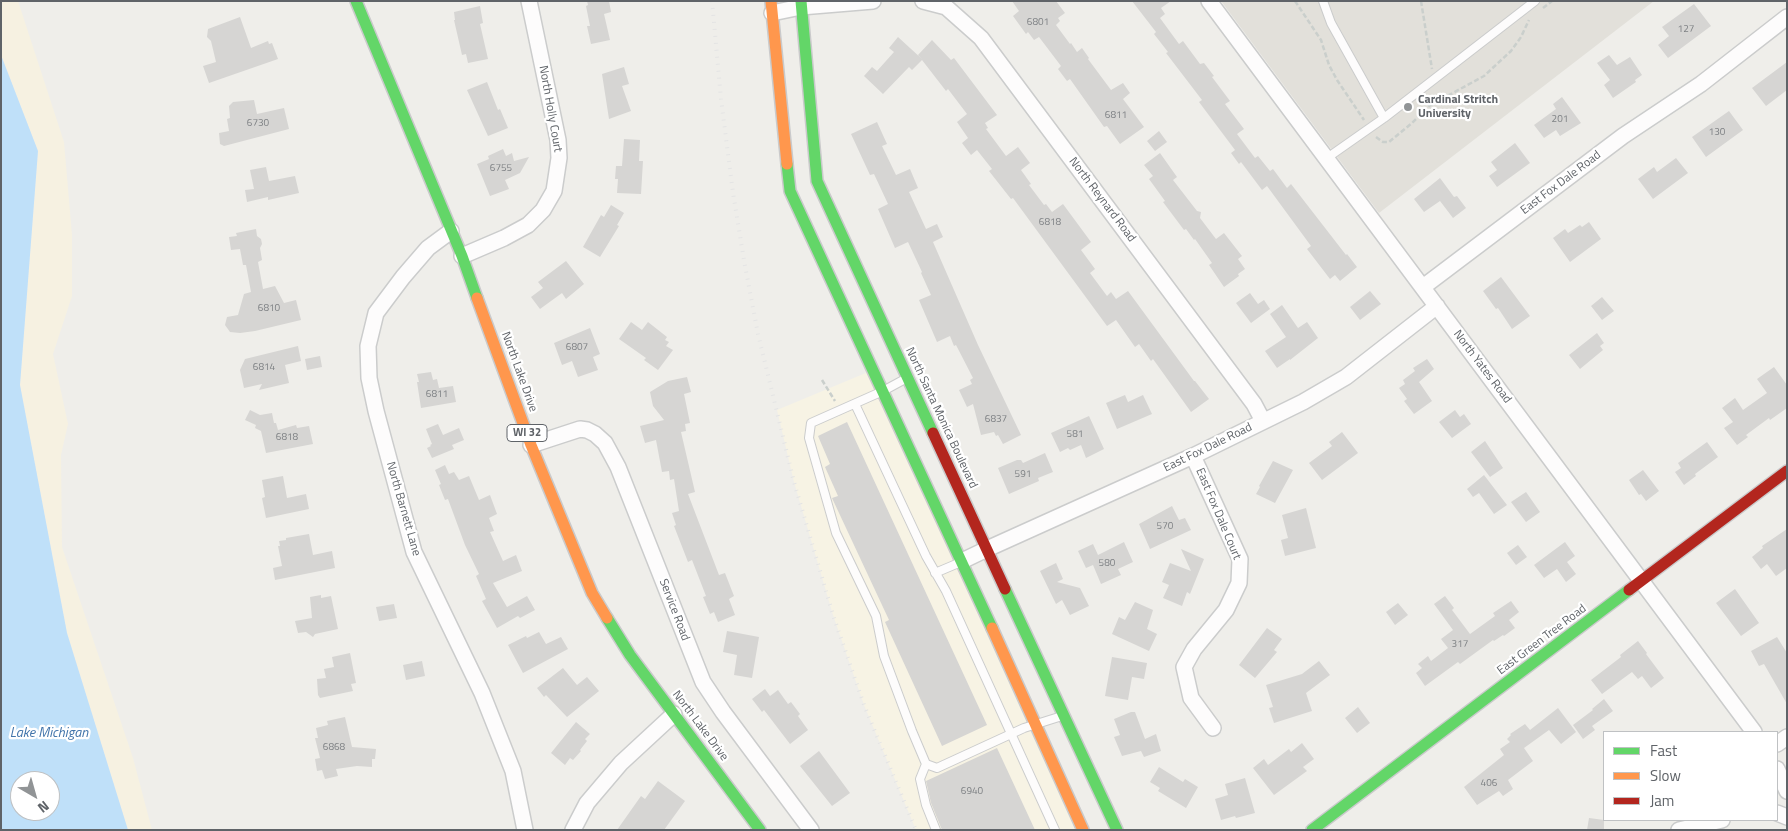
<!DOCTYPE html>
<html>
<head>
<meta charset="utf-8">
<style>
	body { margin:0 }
	#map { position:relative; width:1788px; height:831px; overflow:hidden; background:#efeeea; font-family:"Titillium Web",sans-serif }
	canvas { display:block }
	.frame { position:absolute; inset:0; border:2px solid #5f6368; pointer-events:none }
	.legend { position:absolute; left:1603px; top:731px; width:175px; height:90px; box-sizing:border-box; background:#fff; border:1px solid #bfc1c3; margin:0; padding:6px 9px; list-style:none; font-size:15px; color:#5f6368 }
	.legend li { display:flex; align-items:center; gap:10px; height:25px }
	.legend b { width:25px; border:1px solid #bfc1c3 }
	.north { position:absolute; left:10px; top:771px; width:50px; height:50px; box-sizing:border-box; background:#fff; border:1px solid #bfc1c3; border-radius:50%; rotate:142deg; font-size:14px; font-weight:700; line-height:20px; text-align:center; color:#5f6368 }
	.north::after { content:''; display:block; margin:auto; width:18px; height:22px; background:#919496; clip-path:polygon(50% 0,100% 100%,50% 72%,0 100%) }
</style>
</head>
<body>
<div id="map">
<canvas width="1788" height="831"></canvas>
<div class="frame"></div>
<ul class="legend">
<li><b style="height:6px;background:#63d668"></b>Fast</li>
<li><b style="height:6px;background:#ff974d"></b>Slow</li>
<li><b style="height:6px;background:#b3261e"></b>Jam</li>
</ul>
<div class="north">N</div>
</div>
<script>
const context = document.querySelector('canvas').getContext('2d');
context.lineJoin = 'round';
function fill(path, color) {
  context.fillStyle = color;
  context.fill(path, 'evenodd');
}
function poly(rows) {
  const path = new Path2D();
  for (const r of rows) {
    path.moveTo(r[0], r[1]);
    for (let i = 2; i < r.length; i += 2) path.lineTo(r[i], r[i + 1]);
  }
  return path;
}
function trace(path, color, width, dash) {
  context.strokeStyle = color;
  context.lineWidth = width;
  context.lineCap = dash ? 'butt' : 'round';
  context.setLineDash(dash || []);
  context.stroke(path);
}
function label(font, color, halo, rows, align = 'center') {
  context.font = font + ' "Titillium Web",sans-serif';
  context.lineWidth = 4.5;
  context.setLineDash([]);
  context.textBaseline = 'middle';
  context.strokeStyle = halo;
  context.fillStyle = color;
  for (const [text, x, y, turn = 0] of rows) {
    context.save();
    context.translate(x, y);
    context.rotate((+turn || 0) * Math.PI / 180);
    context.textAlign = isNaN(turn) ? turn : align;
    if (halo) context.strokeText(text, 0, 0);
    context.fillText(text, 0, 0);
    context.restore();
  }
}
const commercial = poly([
	[873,370,1083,830,916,830,864,705,833,615,794,482,777,410]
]);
const education = poly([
	[1221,1,1654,1,1379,213]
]);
const sand = poly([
	[1,1,18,1,64,142,72,235,72,296,53,354,68,424,61,455,62,547,133,758,152,830,128,830,67,633,20,385,38,151,1,55]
]);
const water = poly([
	[1,55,38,151,20,385,67,633,128,830,1,830],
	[20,781,50,781,50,811,20,811]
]);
const building = poly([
	[587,1,609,1,611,12,604,14,610,40,591,44,587,26,590,26,586,6,588,5],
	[1012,1,1056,1,1065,13,1058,18,1060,21,1056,25,1070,44,1071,43,1077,52,1082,48,1089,58,1088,59,1111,90,1123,83,1130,93,1123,99,1144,127,1120,144,1107,126,1104,127,1070,79,1067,81,1058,69,1061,66,1039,37,1034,40,1028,32,1026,34,1013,16,1019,11],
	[1132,1,1171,1,1161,8,1165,14,1160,18,1179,44,1183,41,1200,64,1204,63,1214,76,1212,77,1230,101,1225,104,1244,129,1237,134,1255,158,1258,156,1270,171,1273,169,1287,188,1291,184,1346,255,1347,254,1357,267,1340,281,1335,275,1330,279,1307,249,1311,246,1267,186,1262,190,1241,162,1239,164,1231,153,1235,150,1199,102,1202,100,1166,53,1168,52,1154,34,1156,32],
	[1694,4,1711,26,1668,58,1658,45,1669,36,1662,27],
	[480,6,483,23,480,24,488,59,468,63,466,54,462,55,454,20,455,20,454,12],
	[240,17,251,48,268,41,269,44,272,43,278,59,209,83,203,66,216,62,211,41,207,37,208,29],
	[898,37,922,59,918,55,932,40,951,60,954,58,997,115,985,123,988,128,986,129,1006,156,1018,147,1030,163,1021,170,1031,184,1029,185,1044,205,1046,204,1052,212,1063,204,1091,242,1081,250,1095,269,1090,273,1107,296,1111,292,1116,299,1128,291,1194,381,1195,381,1209,399,1191,412,1153,359,1151,361,1139,344,1135,347,1116,320,1107,326,1013,198,1011,199,989,171,992,169,977,150,971,155,962,143,968,138,957,122,967,114,948,89,946,91,922,60,912,70,909,67,883,94,864,76,872,67,877,71,894,52,889,48],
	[1609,55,1617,65,1630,57,1642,75,1635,80,1636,82,1613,98,1604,85,1610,80,1597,63],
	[1787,62,1787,90,1766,106,1752,88],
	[624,67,629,84,622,86,631,111,609,119,602,74],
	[487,82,498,110,500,109,508,128,488,136,467,90],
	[1562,97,1581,123,1560,136,1556,130,1544,138,1534,125,1556,109,1553,104],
	[254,100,257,114,284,108,289,129,224,146,220,144,219,133,229,131,227,119,230,118,229,106,233,102],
	[1729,111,1743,130,1706,157,1692,137],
	[877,122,887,144,882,146,896,175,910,169,918,188,909,192,926,229,937,224,943,237,933,242,978,345,1021,435,1003,444,998,435,996,436,994,432,981,435,973,404,967,407,959,390,972,384,970,380,973,378,956,345,954,346,950,336,937,342,919,300,931,295,921,273,922,272,908,242,895,248,878,209,888,204,874,174,870,175,851,134],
	[1159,131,1167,142,1155,151,1147,141],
	[624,139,640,140,639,161,643,161,641,194,617,193,618,179,615,179,616,166,622,166],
	[1515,143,1530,163,1497,187,1489,176,1497,170,1491,162],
	[503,149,506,156,512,153,514,161,529,157,520,173,505,180,509,189,490,196,477,164,489,159,488,156],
	[1160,153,1177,177,1173,180,1197,211,1201,212,1200,218,1216,239,1224,233,1242,256,1238,259,1245,269,1238,274,1239,276,1224,287,1209,265,1212,263,1195,239,1194,240,1186,229,1184,230,1163,202,1165,201,1149,179,1153,176,1144,165],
	[1676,158,1688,173,1653,199,1638,179,1654,167,1657,172],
	[266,167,269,181,295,176,299,193,268,200,268,197,247,202,245,190,254,189,250,170],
	[1440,178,1454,197,1457,196,1466,208,1453,218,1440,201,1424,212,1414,199],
	[611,205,624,213,617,225,619,226,600,257,583,247,601,215,604,217],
	[1589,222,1601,239,1570,262,1553,238,1565,229,1568,233,1580,225,1582,227],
	[256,229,257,236,261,239,262,244,260,248,262,260,258,262,263,289,275,286,284,303,296,300,301,320,255,331,240,333,230,332,225,325,227,317,238,315,244,294,251,292,246,265,243,265,240,249,231,250,229,237,237,236,236,233],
	[566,261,584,284,566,299,562,293,540,309,531,297,543,288,538,282],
	[1501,277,1530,316,1512,329,1498,308,1496,309,1483,291],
	[1370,291,1381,304,1360,320,1350,307],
	[1250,293,1258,304,1264,300,1270,309,1251,323,1236,303],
	[1602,297,1614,311,1602,320,1591,306],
	[1282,305,1298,328,1307,322,1318,338,1290,360,1290,359,1277,368,1265,351,1286,337,1270,314],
	[631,322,642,330,648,322,667,337,665,340,669,342,666,346,673,350,658,370,644,360,646,358,619,339],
	[590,328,600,354,593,357,598,370,578,377,572,361,562,365,554,343],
	[1597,333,1604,343,1600,346,1603,350,1580,369,1569,355],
	[298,346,301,361,285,365,289,383,259,390,262,384,244,388,240,370,245,359],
	[320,356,322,367,307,370,305,359],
	[1427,359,1434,369,1419,382,1432,401,1414,414,1404,401,1407,399,1399,388,1405,384,1403,380,1415,371,1413,368],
	[1774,367,1787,385,1787,408,1770,420,1769,418,1746,435,1748,437,1737,445,1724,428,1733,422,1722,408,1735,398,1743,410,1767,393,1757,379],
	[431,372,433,380,437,379,439,388,453,386,456,402,421,408,417,382,419,382,417,374],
	[687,377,691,392,684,394,690,423,685,424,686,431,681,432,695,492,688,494,719,575,725,573,734,596,729,599,735,615,718,622,714,612,710,614,703,597,706,596,692,560,688,562,674,526,676,525,672,513,679,511,674,479,670,480,669,471,662,472,656,440,645,443,640,426,664,420,653,406,650,392,668,381],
	[1125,395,1128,402,1143,395,1152,414,1117,429,1106,403],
	[250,410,260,415,272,413,274,423,276,423,278,430,296,425,297,428,309,426,313,444,266,453,261,431,255,428,256,425,245,420],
	[1455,410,1460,417,1464,414,1471,424,1452,438,1439,422],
	[1089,416,1104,449,1086,458,1081,445,1070,450,1068,448,1060,452,1051,433],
	[847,422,987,725,942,746,885,622,889,620,832,498,838,496,825,467,830,464,818,436],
	[438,424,443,435,459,428,464,440,452,445,454,449,432,458,427,448,431,446,430,445,432,444,426,429],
	[1342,432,1358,453,1322,480,1309,463,1332,446,1329,442],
	[1485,441,1503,468,1490,477,1471,452],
	[1707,442,1718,457,1695,474,1696,476,1684,485,1675,472,1681,468,1678,463],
	[1045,453,1053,472,1038,478,1039,481,1009,494,998,468,1017,460,1021,460,1023,463],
	[1273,461,1293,470,1275,503,1256,494,1260,487,1259,486],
	[445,465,449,474,454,472,459,480,469,476,479,500,490,495,497,514,489,518,494,531,490,532,503,561,516,555,522,571,493,583,507,607,527,596,535,610,520,618,518,616,497,628,482,601,486,599,476,576,479,574,465,545,448,499,445,500,439,485,441,484,435,470],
	[1643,470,1659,491,1646,501,1641,494,1639,495,1629,480],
	[1484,475,1507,505,1494,514,1479,493,1473,497,1467,489],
	[283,476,287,498,306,494,309,509,266,518,262,498,265,497,262,480],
	[1526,492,1540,512,1526,522,1511,502],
	[1172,506,1179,520,1185,518,1191,530,1150,549,1139,524],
	[1306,508,1316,548,1285,556,1281,540,1288,538,1282,515],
	[1787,529,1787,568,1776,576,1767,564,1761,569,1752,557,1763,548,1762,546],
	[309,534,313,555,332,551,335,568,275,580,273,568,282,566,278,546,280,546,279,541,286,540,286,538],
	[1124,542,1133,562,1118,569,1121,575,1101,584,1093,565,1086,568,1078,551,1093,544,1098,555],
	[1565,542,1575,556,1567,562,1576,574,1566,582,1557,569,1544,578,1534,565],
	[1518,545,1527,557,1516,565,1507,553],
	[1181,549,1204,559,1190,594,1187,592,1182,606,1163,598,1169,585,1162,582,1170,563,1191,571],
	[1056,563,1063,579,1057,582,1080,588,1089,606,1070,615,1062,600,1056,604,1040,571],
	[1735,589,1759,623,1741,636,1716,603],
	[321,595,321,598,331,596,338,629,315,634,313,637,306,632,298,633,295,621,312,618,310,597],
	[1445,596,1454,608,1452,610,1470,634,1495,616,1493,613,1511,601,1519,612,1509,620,1515,628,1504,636,1503,635,1494,641,1493,640,1460,664,1458,662,1425,686,1416,673,1422,668,1418,664,1428,656,1431,661,1448,648,1441,639,1453,630,1434,604],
	[1135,602,1153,610,1147,629,1157,634,1149,651,1112,634,1119,617,1125,620],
	[1398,603,1408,615,1395,625,1386,612],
	[394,604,397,618,379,621,376,607],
	[1267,628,1282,639,1274,650,1277,652,1255,678,1239,665],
	[727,631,759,637,752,678,734,675,737,655,723,652],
	[539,632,546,644,561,637,568,649,523,673,508,645,526,636,527,638],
	[1777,637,1787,653,1787,704,1764,664,1759,666,1751,651],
	[1638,641,1647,653,1646,654,1664,678,1651,688,1642,676,1638,679,1632,672,1602,694,1591,680,1621,657,1620,655],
	[350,653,356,683,351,684,353,691,320,698,318,695,317,679,326,678,324,669,334,667,332,657],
	[1112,657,1147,663,1144,679,1132,677,1128,700,1105,696],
	[422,661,425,676,406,680,403,665],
	[1319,661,1330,675,1306,693,1312,711,1274,723,1269,708,1273,707,1266,685,1302,674],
	[563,668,577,685,587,677,599,691,567,717,546,695,544,697,537,688],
	[765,689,770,696,778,690,788,704,791,702,800,714,798,716,808,730,790,744,764,710,762,712,752,699],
	[1604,699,1613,711,1592,726,1595,730,1583,739,1573,725,1593,710,1592,709],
	[1358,707,1370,723,1357,733,1345,718],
	[1558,708,1576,732,1561,744,1549,730,1524,748,1533,761,1508,780,1513,789,1503,796,1499,791,1477,805,1464,787,1504,755,1500,749,1510,742,1507,739,1511,735,1510,734,1525,724,1530,730],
	[1131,712,1135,712,1145,739,1156,734,1161,751,1144,757,1141,751,1122,756,1114,737,1120,735,1114,719],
	[345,717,352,747,376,749,375,759,372,759,372,767,357,766,336,769,338,776,325,779,322,770,317,771,315,759,320,758,315,738,318,738,316,728,328,725,327,721],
	[576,722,590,734,585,739,587,741,580,750,581,751,573,760,570,758,565,765,551,753],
	[1302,743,1314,759,1303,767,1307,771,1274,795,1253,768,1264,759,1268,765,1289,749,1291,752],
	[997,748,1035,830,942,830,931,803,926,781],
	[819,751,850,793,832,806,800,766],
	[1159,767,1183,782,1185,779,1198,787,1186,808,1158,791,1160,788,1150,782],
	[1245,778,1255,813,1236,818,1235,816,1221,820,1215,799,1228,795,1225,784],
	[658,781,685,801,664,830,617,830,641,796,645,799],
	[1589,818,1604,820,1604,830,1587,830]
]);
const path = poly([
	[1295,1,1321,40,1329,65,1337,80,1364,120],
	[1421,1,1432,69],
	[1543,8,1552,1],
	[1376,137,1383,142,1389,142,1412,123,1429,106,1484,76,1511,51,1521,37,1529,20],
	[822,380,835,401]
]);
const lane = poly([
	[1323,1,1331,23,1384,118],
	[1327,158,1384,118,1535,1],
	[907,378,883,391,811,423,809,438,836,533,876,616,884,656,912,731,926,764,937,768,1024,728,1062,716],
	[855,404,926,556,946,591,1055,830],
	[935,573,961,562],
	[926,764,920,779,926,805,936,830]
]);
const street = poly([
	[923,1,946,7,981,38,1254,404,1263,421],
	[1209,1,1754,732],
	[772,13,801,7,873,1],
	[451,231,428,248,403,277,376,313,368,346,369,378,376,411,414,552,482,693,513,771,525,830],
	[462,256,504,238,528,225,543,210,554,191,559,158,558,140,529,1],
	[1423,287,1623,136,1701,84,1787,17],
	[531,445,580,429,587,430,595,434,605,443,618,467,703,682,723,712,811,830],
	[1193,456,1240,559,1239,583,1226,610,1194,649,1184,667,1191,698,1213,728],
	[962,561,987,549,1193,456,1303,402,1346,377,1437,306],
	[1777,744,1787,737],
	[1777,769,1787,791],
	[1777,813,1787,817],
	[573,830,587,803,621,763,674,714],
	[1679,830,1722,820]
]);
const fast = poly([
	[356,1,462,256,477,298],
	[801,1,817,181,933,433],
	[787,164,790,191,992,628],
	[1005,589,1117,830],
	[607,618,630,655,760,830],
	[1312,830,1629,590]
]);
const slow = poly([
	[771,1,787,164],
	[477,298,531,445,592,593,607,618],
	[992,628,1083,830]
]);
const jam = poly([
	[933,433,1005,589],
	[1629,590,1787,471]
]);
const rail = poly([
	[712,1,721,99,733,193,745,266,758,334,794,482,833,615,864,705,916,830]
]);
const markers = [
	[1408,107,5,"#919496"]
];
const numberNames = [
	["6801",1038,23],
	["127",1686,30],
	["6811",1116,116],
	["201",1560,120],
	["6730",258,124],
	["130",1717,133],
	["6755",501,169],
	["6818",1050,223],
	["6810",269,309],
	["6807",577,348],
	["6814",264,368],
	["6811",437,395],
	["6837",996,420],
	["581",1075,435],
	["6818",287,438],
	["591",1023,475],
	["570",1165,527],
	["580",1107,564],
	["317",1460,645],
	["6868",334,748],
	["406",1489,784],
	["6940",972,792]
];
const shields = [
	[527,433,40]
];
const shieldNames = [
	["WI 32",527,433]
];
const poiNames = [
	["Cardinal Stritch",1418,100],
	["University",1418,114]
];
const streetNames = [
	["North Holly Court",550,109,80],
	["East Fox Dale Road",1561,183,-37],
	["North Reynard Road",1102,200,53],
	["North Yates Road",1482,367,53],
	["North Lake Drive",519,372,70],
	["North Santa Monica Boulevard",941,418,65],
	["East Fox Dale Road",1208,448,-26],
	["North Barnett Lane",403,509,74],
	["East Fox Dale Court",1218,514,67],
	["Service Road",674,610,69],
	["East Green Tree Road",1542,640,-37],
	["North Lake Drive",700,726,53]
];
const waterNames = [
	["Lake Michigan",49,734]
];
fill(commercial, '#f7f3e4');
fill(education, '#e2e0da');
fill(sand, '#f6f1e1');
fill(water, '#bfe0f9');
fill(building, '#d6d5d3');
trace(lane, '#cbcccc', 10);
trace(street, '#cbcccc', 18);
trace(fast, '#cacacb', 14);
trace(slow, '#cacacb', 14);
trace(jam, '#cacacb', 14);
trace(path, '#cacfcc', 2.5, [5, 2.5]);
trace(lane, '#fdfcfc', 8);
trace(street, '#fdfcfc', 15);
trace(fast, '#63d668', 11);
trace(slow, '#ff974d', 11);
trace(jam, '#b3261e', 11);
trace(rail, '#e4e4e4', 4, [1, 6]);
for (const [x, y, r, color] of markers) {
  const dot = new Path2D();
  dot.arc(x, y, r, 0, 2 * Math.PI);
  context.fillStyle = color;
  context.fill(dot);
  trace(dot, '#fff', 2);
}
label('10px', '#7e8184', null, numberNames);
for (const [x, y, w] of shields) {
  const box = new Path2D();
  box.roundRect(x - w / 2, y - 8.5, w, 17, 4);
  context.fillStyle = '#fff';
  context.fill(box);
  trace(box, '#5f6368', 1);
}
label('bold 11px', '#5f6368', null, shieldNames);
label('bold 12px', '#5f6368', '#fff', poiNames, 'left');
label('12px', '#5f6368', '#fff', streetNames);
label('italic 14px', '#4174aa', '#fff', waterNames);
</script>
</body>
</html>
